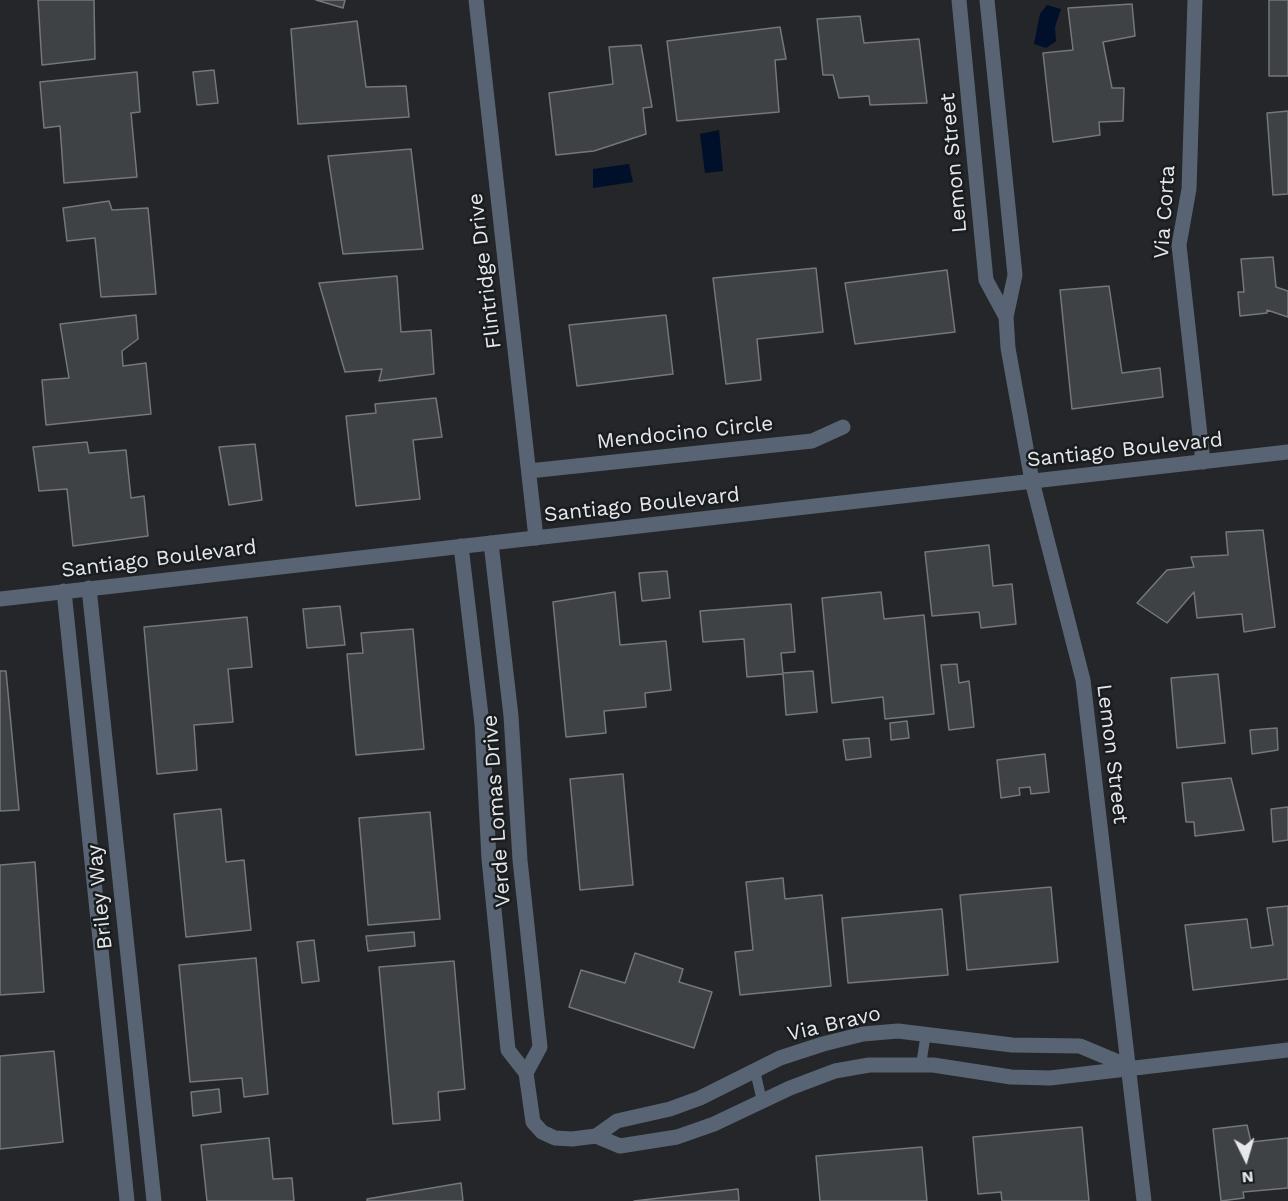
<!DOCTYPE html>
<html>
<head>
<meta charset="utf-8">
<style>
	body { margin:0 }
	#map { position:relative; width:1288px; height:1201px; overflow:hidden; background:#242629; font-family:"Work Sans",sans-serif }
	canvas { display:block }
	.north { position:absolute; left:1216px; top:1129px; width:60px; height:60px; -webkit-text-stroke:4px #1a1d20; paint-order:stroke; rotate:175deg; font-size:16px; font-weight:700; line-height:24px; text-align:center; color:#e6e8ea }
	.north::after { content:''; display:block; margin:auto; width:21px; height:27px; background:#e6e8ea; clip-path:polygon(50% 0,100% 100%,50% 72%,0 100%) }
</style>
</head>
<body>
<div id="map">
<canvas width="1288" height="1201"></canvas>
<div class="north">N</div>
</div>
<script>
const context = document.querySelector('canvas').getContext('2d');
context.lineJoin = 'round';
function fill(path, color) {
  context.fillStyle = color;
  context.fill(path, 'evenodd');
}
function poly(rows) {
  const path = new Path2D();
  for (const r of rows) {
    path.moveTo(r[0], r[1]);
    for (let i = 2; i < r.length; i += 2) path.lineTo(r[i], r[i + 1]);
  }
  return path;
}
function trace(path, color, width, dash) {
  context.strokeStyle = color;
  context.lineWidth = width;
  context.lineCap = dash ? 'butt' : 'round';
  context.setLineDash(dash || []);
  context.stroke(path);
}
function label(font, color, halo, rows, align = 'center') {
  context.font = font + ' "Work Sans",sans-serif';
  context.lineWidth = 5;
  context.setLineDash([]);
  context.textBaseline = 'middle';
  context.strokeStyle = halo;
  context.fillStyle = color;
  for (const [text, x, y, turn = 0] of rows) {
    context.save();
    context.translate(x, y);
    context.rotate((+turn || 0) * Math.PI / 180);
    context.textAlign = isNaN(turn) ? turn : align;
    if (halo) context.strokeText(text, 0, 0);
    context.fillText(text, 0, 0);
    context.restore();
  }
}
const water = poly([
	[1047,5,1061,9,1055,27,1056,41,1046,48,1034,44,1040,14],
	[719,130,723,171,705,173,700,134],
	[629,164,633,182,593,188,593,169]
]);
const building = poly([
	[38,0,94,0,95,59,42,65,38,0],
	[316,0,345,0,343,8,316,0],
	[1269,0,1288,0,1288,76,1269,76,1269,0],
	[1132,4,1135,36,1103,42,1112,88,1124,88,1123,121,1099,122,1100,135,1053,142,1043,53,1073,50,1068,8,1132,4],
	[860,16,864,43,919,39,927,103,870,105,869,96,839,98,833,75,823,75,817,19,860,16],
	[357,21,366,87,406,86,409,117,298,124,291,29,357,21],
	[780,27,786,59,775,60,779,112,677,121,667,41,780,27],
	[641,45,652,107,643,108,646,134,594,151,556,155,549,93,613,84,609,47,641,45],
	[214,70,218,103,197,105,193,72,214,70],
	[137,72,140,112,131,113,137,177,64,183,60,126,44,128,40,82,137,72],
	[1288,111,1288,194,1273,195,1267,113,1288,111],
	[411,149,423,249,343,254,328,156,411,149],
	[109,201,112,210,148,208,156,294,101,297,95,238,67,241,63,208,109,201],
	[1273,257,1276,287,1288,291,1288,317,1267,310,1267,313,1240,316,1238,292,1244,292,1241,259,1273,257],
	[816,268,823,332,757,339,761,380,726,384,713,278,816,268],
	[947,270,955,332,855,344,845,283,947,270],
	[397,276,401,332,431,330,434,374,379,381,382,369,345,372,319,283,397,276],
	[1109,286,1122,373,1160,368,1163,397,1072,409,1060,290,1109,286],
	[136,315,138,339,122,351,123,366,146,363,151,414,46,425,42,380,69,378,60,324,136,315],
	[666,315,673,374,577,386,569,325,666,315],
	[436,398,442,437,413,440,420,499,356,506,346,416,376,413,375,404,436,398],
	[87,442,89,453,126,450,131,498,144,496,148,536,73,546,67,489,39,491,33,447,87,442],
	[255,444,262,500,229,505,219,447,255,444],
	[1263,530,1275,627,1244,632,1242,614,1197,618,1194,592,1167,623,1137,603,1167,570,1194,567,1191,557,1228,555,1226,532,1263,530],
	[989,545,993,586,1012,584,1016,624,981,628,979,612,932,616,925,552,989,545],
	[667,571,670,598,642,601,639,573,667,571],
	[615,592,620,645,666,641,671,690,645,693,646,707,604,711,606,733,566,737,553,602,615,592],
	[881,592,884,619,924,615,934,714,885,719,883,697,832,703,822,598,881,592],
	[791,604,795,652,781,653,783,673,813,671,817,712,786,715,783,674,747,677,744,639,703,642,700,611,791,604],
	[340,606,345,645,307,648,303,609,340,606],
	[247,617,252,667,228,669,233,722,194,725,197,770,157,774,144,627,247,617],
	[413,629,424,749,356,755,347,654,363,653,361,633,413,629],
	[957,664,959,683,969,681,974,727,949,730,941,665,957,664],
	[0,671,6,671,19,810,0,811,0,671],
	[1218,674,1225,743,1177,748,1171,678,1218,674],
	[907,721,909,738,891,740,890,723,907,721],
	[1277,728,1278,750,1252,754,1250,730,1277,728],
	[869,738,871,757,846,760,843,740,869,738],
	[1045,754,1049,792,1031,794,1030,787,1019,788,1020,795,1001,798,997,760,1045,754],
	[623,774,633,885,580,890,570,779,623,774],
	[1231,778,1244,830,1195,836,1194,822,1186,822,1182,783,1231,778],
	[1288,807,1288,840,1273,842,1271,809,1288,807],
	[221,809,226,862,244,860,251,930,186,937,174,814,221,809],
	[430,812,440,919,368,925,359,818,430,812],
	[35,862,44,992,0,995,0,865,35,862],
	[783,878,785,899,822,895,831,986,740,995,735,952,753,950,746,882,783,878],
	[1051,887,1058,962,967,970,960,895,1051,887],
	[1288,906,1288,979,1193,990,1185,925,1247,919,1251,948,1273,945,1267,908,1288,906],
	[942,909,948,975,848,983,842,918,942,909],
	[414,932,415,946,368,951,366,936,414,932],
	[314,940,319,981,302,983,297,942,314,940],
	[635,953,683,969,679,982,712,992,694,1048,569,1007,581,970,625,983,635,953],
	[256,958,268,1094,244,1097,242,1078,190,1082,179,965,256,958],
	[454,961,465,1089,438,1092,440,1120,393,1124,379,967,454,961],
	[54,1051,63,1142,0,1149,0,1056,54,1051],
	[219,1089,221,1112,193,1116,191,1092,219,1089],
	[1247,1125,1251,1142,1288,1138,1288,1188,1243,1192,1244,1198,1221,1201,1213,1129,1247,1125],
	[1082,1127,1089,1201,1002,1201,1001,1192,978,1194,973,1137,1082,1127],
	[269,1138,273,1179,292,1178,294,1201,207,1201,201,1145,269,1138],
	[922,1147,927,1201,820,1201,816,1156,922,1147],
	[461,1183,463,1201,367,1201,367,1199,461,1183],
	[738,1189,739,1201,634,1201,738,1189]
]);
const service = poly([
	[921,1065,926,1033],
	[755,1071,762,1101]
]);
const minor = poly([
	[476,0,536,538],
	[1195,0,1189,189,1179,245,1203,462],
	[529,471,812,441,843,427],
	[461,546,482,724,489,859,508,1050,526,1073,540,1047,520,860,511,716,491,543],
	[89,588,154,1201],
	[64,591,127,1201],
	[526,1073,533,1122,542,1132,555,1138,572,1139,596,1136,617,1121,670,1109,700,1098,780,1058,823,1044,863,1034,898,1031,1012,1045,1080,1046,1130,1067],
	[596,1136,620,1146,677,1137,714,1124,790,1088,835,1071,869,1065,933,1065,1011,1077,1050,1078,1288,1050]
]);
const tertiary = poly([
	[959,0,986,280,1006,317],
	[987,0,1015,275,1006,317,1008,348,1032,481,1083,680,1144,1201],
	[0,599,1288,452]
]);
const streetNames = [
	["Lemon Street",954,163,-95],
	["Via Corta",1165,212,-86],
	["Flintridge Drive",485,271,-97],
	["Mendocino Circle",685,433,-6],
	["Santiago Boulevard",1125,450,-6],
	["Santiago Boulevard",642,505,-6],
	["Santiago Boulevard",159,559,-7],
	["Lemon Street",1112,754,83],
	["Verde Lomas Drive",497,811,-94],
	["Briley Way",100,897,-96],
	["Via Bravo",834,1024,-13]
];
fill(water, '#000f2a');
fill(building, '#3f4245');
trace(building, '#74777b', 1.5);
trace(service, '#586473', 10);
trace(minor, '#586473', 15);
trace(tertiary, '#586473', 15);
label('21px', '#e6e8ea', '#1a1d20', streetNames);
</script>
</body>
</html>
